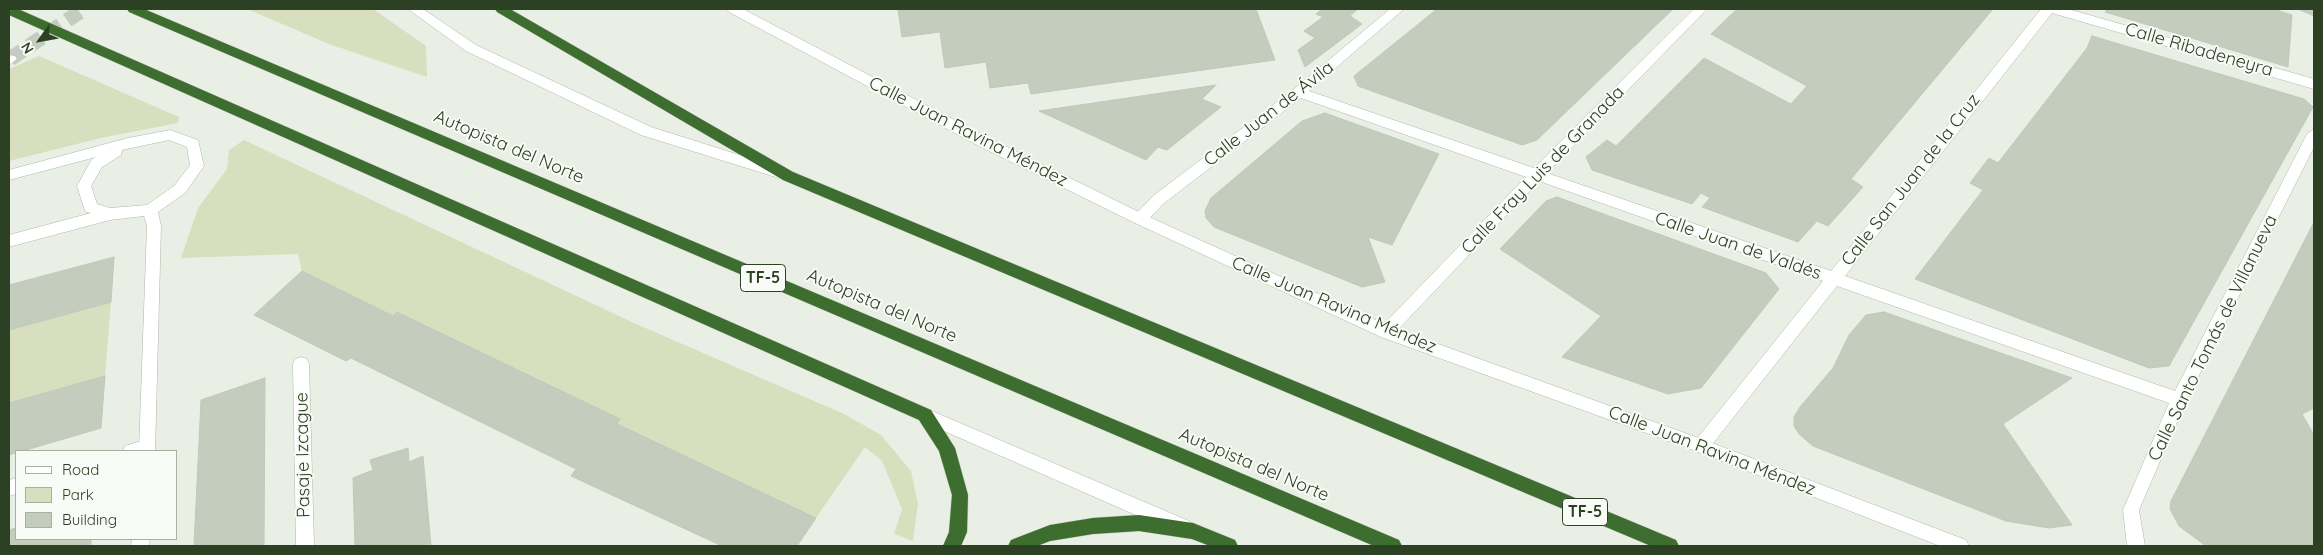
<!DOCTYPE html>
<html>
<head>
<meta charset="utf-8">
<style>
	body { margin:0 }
	#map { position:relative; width:2323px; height:555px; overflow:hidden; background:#eaefe6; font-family:Quicksand,sans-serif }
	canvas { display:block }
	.frame { position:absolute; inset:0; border:10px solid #2c4124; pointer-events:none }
	.legend { position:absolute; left:15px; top:450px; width:162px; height:90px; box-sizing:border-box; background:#f9fbf6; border:1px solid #a7b1a2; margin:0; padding:6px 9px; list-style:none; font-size:15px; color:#2c4124 }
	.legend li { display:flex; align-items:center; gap:10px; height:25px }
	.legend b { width:25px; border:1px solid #a7b1a2 }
	.north { position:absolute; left:15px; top:15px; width:50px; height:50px; -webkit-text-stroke:4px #f9fbf6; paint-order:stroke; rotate:238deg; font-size:14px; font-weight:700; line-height:20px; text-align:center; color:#2c4124 }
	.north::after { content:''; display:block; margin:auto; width:18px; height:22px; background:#2c4124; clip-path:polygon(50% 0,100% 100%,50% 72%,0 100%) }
</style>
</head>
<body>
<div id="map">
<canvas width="2323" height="555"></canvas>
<div class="frame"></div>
<ul class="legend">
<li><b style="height:6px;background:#fff"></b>Road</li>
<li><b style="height:14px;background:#d7dfbf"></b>Park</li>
<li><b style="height:14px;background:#c4ccbe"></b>Building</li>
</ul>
<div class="north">N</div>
</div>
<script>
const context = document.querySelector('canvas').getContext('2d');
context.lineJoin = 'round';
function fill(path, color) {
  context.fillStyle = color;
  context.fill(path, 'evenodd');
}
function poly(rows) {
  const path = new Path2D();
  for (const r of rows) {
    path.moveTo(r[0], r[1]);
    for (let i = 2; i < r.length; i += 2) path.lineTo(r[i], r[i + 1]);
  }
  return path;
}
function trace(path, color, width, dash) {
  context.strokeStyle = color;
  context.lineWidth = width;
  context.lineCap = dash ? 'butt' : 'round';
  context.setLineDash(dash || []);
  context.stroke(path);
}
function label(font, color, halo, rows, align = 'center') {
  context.font = font + ' Quicksand,sans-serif';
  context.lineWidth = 4;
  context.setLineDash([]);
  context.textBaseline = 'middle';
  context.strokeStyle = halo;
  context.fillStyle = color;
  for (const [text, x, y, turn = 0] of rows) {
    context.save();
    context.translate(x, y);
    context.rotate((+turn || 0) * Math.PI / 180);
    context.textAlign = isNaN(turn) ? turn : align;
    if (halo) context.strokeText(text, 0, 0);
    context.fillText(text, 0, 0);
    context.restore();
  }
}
const green = poly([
	[247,9,373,9,426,46,427,77,329,44],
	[39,56,179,117,178,123,101,138,9,161,9,69],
	[244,140,634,323,844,414,881,435,911,471,918,504,913,541,894,534,902,509,882,461,865,447,816,518,617,424,620,419,398,312,393,316,302,271,298,254,181,258,198,208,227,169,229,150],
	[111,302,105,376,9,403,9,330]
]);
const building = poly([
	[898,9,1256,9,1275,60,1031,94,1028,83,990,88,986,62,945,68,940,32,902,37,898,9],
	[1322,9,1358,9,1350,16,1362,24,1305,67,1298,50,1315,38,1304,31,1323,17,1316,14,1322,9],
	[1437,9,1673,9,1537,140,1522,145,1358,86,1354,76,1437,9],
	[1737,9,1993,9,1851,179,1863,187,1828,226,1817,221,1798,242,1702,207,1710,198,1701,193,1692,204,1592,170,1586,157,1607,140,1616,146,1704,58,1791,104,1807,86,1711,34,1737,9],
	[2108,9,2273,9,2292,15,2288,67,2105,12,2108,9],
	[2301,9,2314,9,2314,16,2300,10,2301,9],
	[2092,36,2304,99,2313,107,2169,366,2149,368,1915,279,1983,190,1970,183,1989,158,1998,163,2087,48,2092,36],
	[1216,85,1202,99,1221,107,1167,150,1158,147,1146,160,1039,111,1216,85],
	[1325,113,1439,154,1392,245,1368,237,1385,282,1362,287,1214,227,1206,218,1205,211,1211,198,1302,121,1325,113],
	[1557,197,1766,273,1779,289,1701,388,1668,394,1562,357,1601,316,1500,249,1546,201,1557,197],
	[2313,224,2314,408,2302,414,2314,435,2314,545,2206,546,2179,526,2170,509,2171,501,2313,224],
	[114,257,111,302,9,330,9,285,114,257],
	[302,271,393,316,397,312,620,419,617,424,816,518,797,546,722,546,571,476,576,469,351,358,346,361,254,315,302,271],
	[1884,312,2072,378,2003,424,2072,525,2049,528,2006,521,1813,446,1799,434,1794,426,1794,417,1800,407,1833,368,1849,335,1866,315,1884,312],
	[105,376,101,428,9,455,9,403,105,376],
	[265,378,264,546,194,546,201,400,265,378],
	[408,448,409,462,423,456,431,546,355,546,353,478,373,470,370,460,408,448],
	[16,528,16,539,91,539,91,546,9,546,9,530,16,528]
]);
const minorTunnel = poly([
	[10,59,84,9]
]);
const service = poly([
	[408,9,423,9,476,45,651,127,787,170,789,174,787,178,782,179,641,135,466,51,408,9],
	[925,408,1189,521,1192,527,1189,533,1183,535,1177,533,919,420,917,415,919,410,925,408]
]);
const pedestrian = poly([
	[301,357,307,359,309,364,314,546,296,546,293,364,295,359,301,357],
	[147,439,153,441,155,446,153,451,123,451,125,446,147,439],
	[16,478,16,494,9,496,9,480,16,478]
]);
const minor = poly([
	[1390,9,1404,9,1309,91,1534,168,1694,9,1707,9,1547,173,1831,271,2041,9,2068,9,2314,79,2314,89,2052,13,1845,276,2175,391,2307,134,2314,129,2314,147,2186,401,2139,510,2145,546,2127,546,2123,510,2169,403,1837,286,1707,451,1701,453,1695,451,1693,446,1695,441,1823,281,1539,181,1391,337,1386,338,1381,337,1378,332,1381,327,1526,177,1301,98,1163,204,1145,223,1135,223,1133,219,1135,215,1153,196,1294,89,1390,9],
	[9,55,15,56,17,59,9,65,9,55],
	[170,130,198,140,204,166,185,193,158,212,161,226,155,451,139,451,147,226,144,216,110,220,9,247,9,235,91,213,86,212,84,208,77,186,92,159,96,157,9,180,9,170,128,138,170,130],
	[169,140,187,147,190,165,175,185,147,205,110,208,97,204,91,186,102,167,121,155,122,150,169,140],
	[132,539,150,539,149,546,131,546,132,539]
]);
const tertiary = poly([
	[727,9,743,9,987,137,1145,215,1391,327,1707,441,1966,540,1969,546,1940,546,1696,451,1381,337,1135,223,977,145,729,12,727,9]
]);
const motorway = poly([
	[9,9,18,9,931,410,955,448,968,495,967,532,961,546,943,546,949,532,952,495,939,451,919,420,9,15,9,9],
	[127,9,144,9,1399,540,1402,546,1374,546,129,12,127,9],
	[495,9,510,9,793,172,1676,540,1679,546,1651,546,783,180,497,12,495,9],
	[1139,515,1193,523,1235,540,1238,546,1210,546,1192,539,1139,531,1093,534,1050,541,1037,546,1008,546,1011,540,1050,525,1093,518,1139,515]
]);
const shields = [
	[763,278,45],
	[1585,512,45]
];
const shieldNames = [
	["TF-5",763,278],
	["TF-5",1585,512]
];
const streetNames = [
	["Calle Ribadeneyra",2199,50,16],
	["Calle Juan de Ávila",1269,114,-38],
	["Calle Juan Ravina Méndez",968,132,27],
	["Autopista del Norte",509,147,23],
	["Calle Fray Luis de Granada",1543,170,-46],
	["Calle San Juan de la Cruz",1911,180,-52],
	["Calle Juan de Valdés",1738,246,19],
	["Calle Juan Ravina Méndez",1334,305,23],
	["Autopista del Norte",882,306,23],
	["Calle Santo Tomás de Villanueva",2213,338,-64],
	["Calle Juan Ravina Méndez",1712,451,21],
	["Pasaje Izcague",303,455,-91],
	["Autopista del Norte",1254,465,23]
];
fill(green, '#d7dfbf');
fill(building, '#c4ccbe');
trace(building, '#bfc8b8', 1);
trace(minorTunnel, '#c4ccbf', 15, [15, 8]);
trace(service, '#adb7a8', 1);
trace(pedestrian, '#adb7a8', 1);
trace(minor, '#adb7a8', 1);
trace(tertiary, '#adb7a8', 1);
trace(motorway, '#c4cac2', 1);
fill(service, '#fff');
fill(pedestrian, '#fff');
fill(minor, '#fff');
fill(tertiary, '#fff');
fill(motorway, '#3d6e2f');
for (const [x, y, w] of shields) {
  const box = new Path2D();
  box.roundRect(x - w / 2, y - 13.5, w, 27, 4);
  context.fillStyle = '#f9fbf6';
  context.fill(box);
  trace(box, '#2c4124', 1);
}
label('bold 16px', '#2c4124', null, shieldNames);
label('18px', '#2c4124', '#f9fbf6', streetNames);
</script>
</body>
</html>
